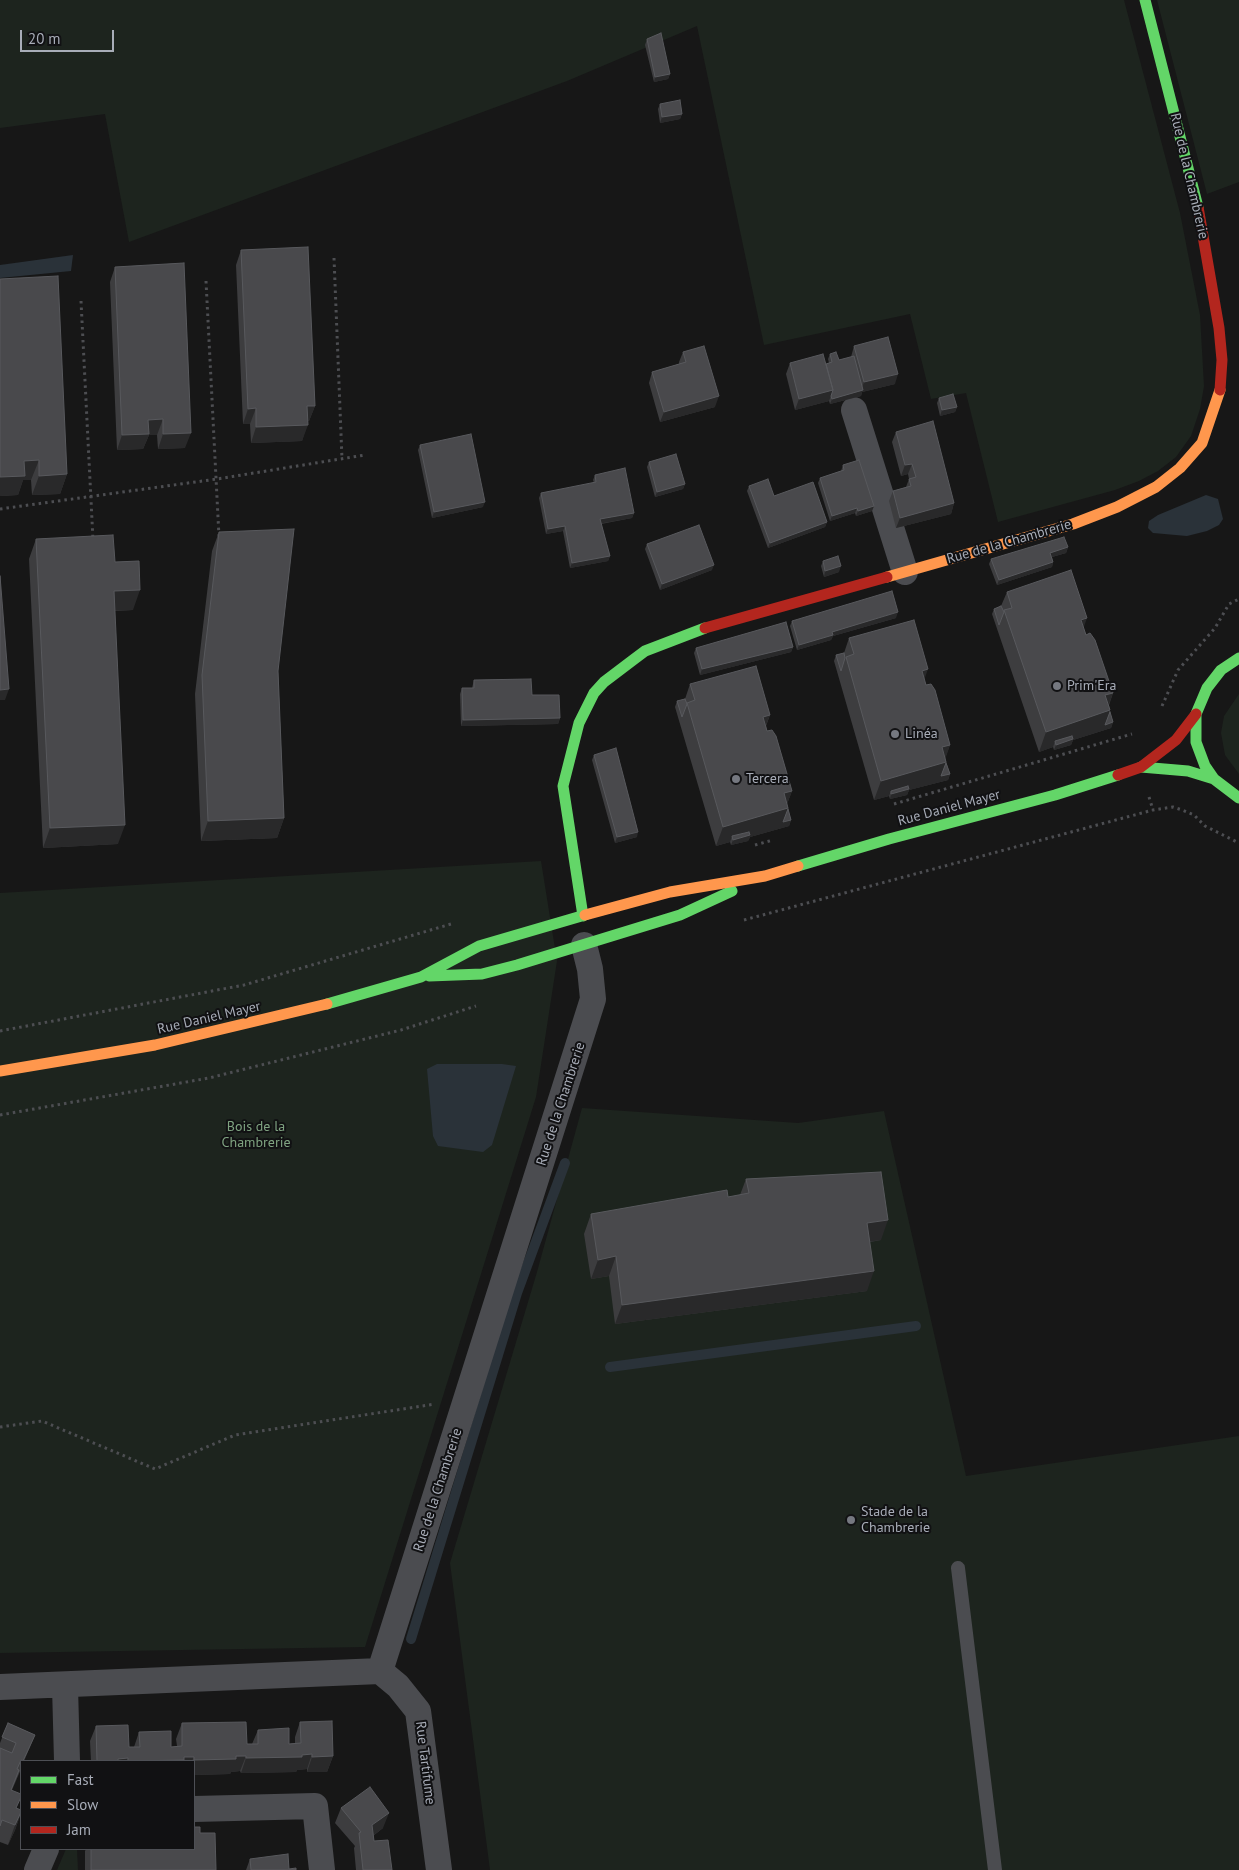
<!DOCTYPE html>
<html>
<head>
<meta charset="utf-8">
<style>
	body { margin:0 }
	#map { position:relative; width:1239px; height:1870px; overflow:hidden; background:#171717; font-family:"PT Sans",sans-serif }
	canvas { display:block }
	.legend { position:absolute; left:20px; top:1760px; width:175px; height:90px; box-sizing:border-box; background:#111113; border:1px solid #4d4f55; margin:0; padding:6px 9px; list-style:none; font-size:15px; color:#a8adb8 }
	.legend li { display:flex; align-items:center; gap:10px; height:25px }
	.legend b { width:25px; border:1px solid #4d4f55 }
	.scale { position:absolute; left:20px; top:30px; width:94px; height:22px; box-sizing:border-box; border:2px solid #a8adb8; border-top:0; padding-left:6px; font-size:15px; line-height:18px; white-space:nowrap; color:#a8adb8; -webkit-text-stroke:4px #111113; paint-order:stroke }
</style>
</head>
<body>
<div id="map">
<canvas width="1239" height="1870"></canvas>
<ul class="legend">
<li><b style="height:6px;background:#63d668"></b>Fast</li>
<li><b style="height:6px;background:#ff974d"></b>Slow</li>
<li><b style="height:6px;background:#b3261e"></b>Jam</li>
</ul>
<div class="scale">20 m</div>
</div>
<script>
const context = document.querySelector('canvas').getContext('2d');
context.lineJoin = 'round';
function fill(path, color) {
  context.fillStyle = color;
  context.fill(path, 'evenodd');
}
function poly(rows) {
  const path = new Path2D();
  for (const r of rows) {
    path.moveTo(r[0], r[1]);
    for (let i = 2; i < r.length; i += 2) path.lineTo(r[i], r[i + 1]);
  }
  return path;
}
function trace(path, color, width, dash) {
  context.strokeStyle = color;
  context.lineWidth = width;
  context.lineCap = dash ? 'butt' : 'round';
  context.setLineDash(dash || []);
  context.stroke(path);
}
function label(font, color, halo, rows, align = 'center') {
  context.font = font + ' "PT Sans",sans-serif';
  context.lineWidth = 4;
  context.setLineDash([]);
  context.textBaseline = 'middle';
  context.strokeStyle = halo;
  context.fillStyle = color;
  for (const [text, x, y, turn = 0] of rows) {
    context.save();
    context.translate(x, y);
    context.rotate((+turn || 0) * Math.PI / 180);
    context.textAlign = isNaN(turn) ? turn : align;
    if (halo) context.strokeText(text, 0, 0);
    context.fillText(text, 0, 0);
    context.restore();
  }
}
const green = poly([
	[0,0,1124,0,1180,213,1200,315,1204,386,1200,409,1191,436,1176,457,1158,471,1139,481,1115,490,998,522,966,393,931,399,910,314,764,345,697,26,567,81,129,242,105,114,0,128],
	[1157,0,1239,0,1239,182,1207,194],
	[1239,694,1239,774,1225,755,1221,733,1224,716],
	[541,861,557,961,536,1097,365,1647,0,1653,0,893],
	[582,1108,798,1123,884,1111,966,1476,1239,1436,1239,1870,490,1870,450,1563,537,1272],
	[66,1849,77,1849,78,1870,57,1870]
]);
const water = poly([
	[73,255,71,271,0,278,0,265],
	[1206,495,1218,499,1223,519,1219,525,1207,531,1187,536,1153,533,1148,528,1149,521,1158,515],
	[437,1064,502,1064,516,1066,492,1145,483,1152,438,1146,433,1136,427,1069]
]);
const stream = poly([
	[610,1367,916,1326],
	[411,1639,517,1293,565,1163]
]);
const path = poly([
	[334,258,342,459],
	[206,281,219,537],
	[81,301,93,540],
	[0,509,217,479,365,455],
	[1162,706,1178,670,1215,628,1229,604,1239,599],
	[1149,797,1153,810],
	[894,804,1132,734],
	[755,845,773,840],
	[744,920,1153,810,1173,807,1182,810,1194,815,1205,826,1239,843],
	[0,1031,244,985,451,924],
	[0,1115,209,1078,401,1030,476,1006],
	[0,1427,42,1421,155,1469,235,1435,435,1404]
]);
const lane = poly([
	[958,1568,995,1870]
]);
const street = poly([
	[854,410,905,572],
	[380,1671,398,1686,418,1711,439,1870],
	[65,1686,67,1761],
	[0,1687,380,1671,593,999,590,969,584,945],
	[194,1809,315,1806,322,1870],
	[37,1870,46,1849]
]);
const fast = poly([
	[1145,0,1198,207],
	[1239,658,1221,670,1207,688,1196,714,1196,742,1205,766,1214,779,1239,798],
	[1141,767,1188,771,1214,779],
	[798,866,889,839,1055,795,1118,775],
	[583,916,563,786,579,723,594,693,604,682,633,660,645,651,705,628],
	[429,976,482,974,517,965,680,915,732,891],
	[327,1004,421,977,479,946,585,915]
]);
const slow = poly([
	[887,577,1073,524,1117,507,1156,487,1180,468,1202,443,1220,390],
	[585,915,670,892,765,876,798,866],
	[0,1071,155,1045,327,1004]
]);
const jam = poly([
	[1198,207,1219,328,1222,360,1220,390],
	[705,628,887,577],
	[1118,775,1141,767,1176,740,1196,714]
]);
const wall = poly([
	[647,39,670,74,668,79,654,82,645,45],
	[660,104,682,114,680,119,660,123,658,109],
	[241,250,315,406,309,421,308,421,302,441,251,443,250,424,243,424,236,265],
	[115,267,185,448,158,449,157,435,149,435,143,449,117,450,110,282],
	[0,279,67,474,60,494,32,495,31,480,23,480,18,495,0,496],
	[854,346,895,384,862,392,861,396,830,404,829,401,795,410,786,374,790,363,826,364,829,363,828,359,830,354,839,360,851,357],
	[683,352,715,407,660,422,649,383,652,372,679,364,679,362],
	[939,398,957,407,955,412,940,416,937,403],
	[896,432,954,503,951,514,896,528,889,501,893,491,906,487,909,479,908,474,901,476,892,442],
	[420,445,483,507,432,518,418,450],
	[649,462,685,484,683,489,655,497,647,467],
	[843,465,874,506,872,511,856,516,855,513,830,521,818,483,820,478,841,471],
	[595,475,634,513,632,518,601,524,610,556,608,561,570,568,563,531,546,534,539,498,541,493,594,483,593,480],
	[749,486,774,496,827,522,825,527,768,548,747,491],
	[219,532,278,671,284,818,277,838,201,841,195,694,212,551],
	[36,539,115,562,133,610,115,611,118,844,43,848,29,559],
	[647,544,712,570,660,590,645,549],
	[1068,547,1066,553,1052,557,1053,562,1052,567,997,585,989,564,991,559],
	[823,561,839,572,824,577,821,566],
	[1007,592,1084,629,1086,635,1113,693,1109,705,1110,712,1113,722,1111,728,1073,740,1071,745,1054,750,1053,747,1039,752,992,614,994,609,1001,606],
	[896,618,833,636,831,640,797,650,790,626,792,621],
	[849,638,924,680,950,745,945,758,950,774,948,780,909,790,907,795,890,799,889,796,874,800,834,661,836,655,844,653],
	[793,647,791,652,700,675,694,653,696,648],
	[474,680,532,695,560,718,558,724,461,726,460,694,462,688,472,688],
	[690,684,770,715,766,726,767,731,792,791,787,804,791,820,789,826,750,837,748,841,731,845,730,842,716,846,675,707,677,701,685,699],
	[594,755,637,837,615,843,592,760],
	[746,1179,881,1240,870,1242,867,1291,615,1324,609,1276,591,1279,584,1234,591,1214,728,1197,740,1195],
	[300,1722,333,1756,327,1772,307,1772,307,1769,297,1770,296,1772,241,1773,240,1771,231,1772,230,1774,194,1775,194,1761,91,1761,90,1741,96,1726,129,1747,134,1747,139,1732,171,1747,177,1746,176,1739,182,1723,247,1744,252,1744,258,1730,289,1744,295,1743,295,1737],
	[8,1723,35,1735,24,1761,21,1761,21,1769,12,1790,17,1809,21,1813,15,1830,8,1845,0,1842,0,1743],
	[341,1808,383,1828,373,1836,374,1841,392,1870,356,1870,354,1848,355,1846,335,1823],
	[200,1833,216,1870,85,1870,85,1851,86,1849,194,1849],
	[250,1859,289,1869,296,1870,246,1870]
]);
const shadedWall = poly([
	[670,74,668,79,654,82,655,77],
	[682,114,680,119,660,123,662,117],
	[898,374,895,384,862,392,861,396,830,404,832,399,861,391,864,382],
	[833,390,829,401,795,410,799,399],
	[719,396,715,407,660,422,664,412],
	[307,406,315,406,309,421,302,421],
	[957,407,955,412,940,416,942,410],
	[256,408,250,424,243,424,248,409],
	[163,419,157,435,149,435,143,449,117,450,122,435,148,420],
	[308,425,302,441,251,443,256,427],
	[191,433,185,448,158,449,163,434],
	[39,460,31,480,23,480,18,495,0,496,0,477,24,461],
	[912,464,908,474,901,476,905,465],
	[67,474,60,494,32,495,39,476],
	[685,484,683,489,655,497,657,492],
	[485,502,483,507,432,518,434,512],
	[954,503,951,514,896,528,900,518],
	[874,506,872,511,856,516,858,511],
	[857,508,855,513,830,521,832,516],
	[634,513,632,518,598,524,600,519],
	[827,522,825,527,768,548,770,543],
	[565,526,563,531,546,534,548,529],
	[1068,547,1066,553,1048,558,1050,553],
	[610,556,608,561,570,568,572,563],
	[1053,562,1052,567,997,585,999,580],
	[714,565,712,570,660,590,662,584],
	[841,566,839,572,824,577,825,571],
	[140,590,133,610,107,611,114,591],
	[898,612,896,618,833,636,831,640,797,650,799,645,832,632],
	[1087,618,1080,638,1081,621],
	[793,647,791,652,700,675,702,669],
	[919,667,928,669,921,689],
	[9,689,5,700,0,700,0,690],
	[1113,693,1106,712,1110,710,1105,725,1113,722,1111,728,1073,740,1071,745,1054,750,1056,745,1055,741,1053,747,1039,752,1046,732,1105,695],
	[760,713,770,715,762,735],
	[560,718,558,724,461,726,463,720],
	[950,745,944,763,946,762,941,776,950,774,948,780,909,790,907,795,890,799,891,794,891,791,889,796,874,800,881,781,942,747],
	[792,791,785,809,788,808,783,822,791,820,789,826,750,837,748,841,731,845,733,840,732,836,730,842,716,846,723,827,784,793],
	[284,818,277,838,201,841,208,821],
	[125,825,118,844,43,848,50,828],
	[638,832,637,837,615,843,617,837],
	[888,1220,881,1240,860,1243,867,1223],
	[616,1256,609,1276,591,1279,598,1260],
	[874,1271,867,1291,615,1324,622,1305],
	[35,1735,24,1761,23,1761],
	[312,1754,307,1769,297,1770,296,1772,241,1773,246,1758],
	[246,1756,240,1771,231,1772,230,1774,194,1775,194,1760],
	[333,1756,327,1772,307,1772,312,1757],
	[184,1757,194,1757,192,1761,128,1761],
	[128,1758,127,1761,117,1761,118,1759],
	[21,1812,15,1830,8,1845,15,1825],
	[389,1813,383,1828,366,1841,372,1825]
]);
const building = poly([
	[661,33,670,74,655,77,647,39,661,33],
	[680,100,682,114,662,117,660,104,680,100],
	[308,247,315,406,307,406,308,425,256,427,256,408,248,409,241,250,308,247],
	[184,263,191,433,163,434,163,419,148,420,149,434,122,435,115,267,184,263],
	[58,276,67,474,39,476,39,460,24,461,25,476,0,477,0,279,58,276],
	[888,337,898,374,864,382,854,346,888,337],
	[704,346,719,396,664,412,652,372,686,362,683,352,704,346],
	[836,352,839,360,854,356,863,390,832,399,831,396,833,390,826,364,832,362,830,354,836,352],
	[823,354,833,390,799,399,790,363,823,354],
	[953,394,957,407,942,410,939,398,953,394],
	[933,421,954,503,900,518,893,491,911,486,909,479,916,477,912,464,905,465,896,432,933,421],
	[471,434,485,502,434,512,420,445,471,434],
	[676,454,685,484,657,492,649,462,676,454],
	[859,460,874,506,858,511,857,508,832,516,820,478,844,470,843,465,859,460],
	[625,468,634,513,600,519,610,556,572,563,565,526,548,529,541,493,596,482,595,475,625,468],
	[768,479,774,496,813,482,827,522,770,543,749,486,768,479],
	[699,525,714,565,662,584,647,544,699,525],
	[294,529,278,671,284,818,208,821,202,675,219,532,294,529],
	[113,535,115,562,139,561,140,590,114,591,125,825,50,828,36,539,113,535],
	[1064,537,1068,547,1050,553,1053,562,999,580,991,559,1064,537],
	[838,556,841,566,825,571,823,561,838,556],
	[1071,570,1087,618,1081,620,1086,635,1090,633,1095,640,1113,693,1105,695,1110,710,1046,732,1004,610,1012,608,1007,592,1071,570],
	[0,576,9,689,0,690,0,576],
	[892,591,898,612,832,632,833,635,799,645,792,621,892,591],
	[1001,606,1004,612,999,625,994,609,1001,606],
	[914,620,928,669,922,671,926,685,931,684,935,690,950,745,942,747,946,762,881,781,846,657,854,654,849,638,914,620],
	[786,622,793,647,702,669,696,648,786,622],
	[844,653,845,658,841,671,836,655,844,653],
	[756,666,770,715,763,717,767,731,772,730,776,736,792,791,784,793,788,808,723,827,687,703,695,700,690,684,756,666],
	[531,679,532,695,559,695,560,718,463,720,462,688,474,688,474,680,531,679],
	[685,699,687,704,682,717,677,701,685,699],
	[1110,712,1113,722,1105,725,1110,712],
	[1072,736,1073,739,1056,745,1055,741,1072,736],
	[616,748,638,832,617,837,594,755,616,748],
	[946,763,950,774,941,776,946,763],
	[908,786,909,789,891,794,891,791,908,786],
	[788,809,791,820,783,822,788,809],
	[749,832,750,835,733,840,732,836,749,832],
	[881,1172,888,1220,867,1223,874,1271,622,1305,616,1256,598,1260,591,1214,727,1190,728,1197,749,1193,746,1179,881,1172],
	[332,1721,333,1756,312,1757,312,1754,302,1755,302,1757,246,1758,246,1756,236,1756,236,1759,194,1760,194,1757,184,1757,184,1760,128,1761,128,1758,118,1759,118,1761,97,1761,96,1726,128,1725,129,1747,140,1747,139,1732,171,1731,171,1747,182,1746,182,1723,246,1722,247,1744,258,1744,258,1730,289,1728,289,1744,301,1743,300,1722,332,1721],
	[8,1723,35,1735,23,1761,21,1760,17,1769,19,1770,11,1790,21,1794,21,1797,16,1808,21,1810,21,1812,15,1825,2,1820,0,1826,0,1748,12,1753,16,1743,2,1737,8,1723],
	[370,1787,389,1813,372,1825,374,1841,388,1840,392,1870,363,1870,359,1833,361,1832,341,1808,370,1787],
	[194,1827,200,1827,200,1833,215,1833,216,1870,91,1870,91,1849,194,1849,194,1827],
	[288,1854,289,1869,296,1868,296,1870,251,1870,250,1859,288,1854]
]);
const markers = [
	[1057,686,5,"#757880"],
	[895,734,5,"#757880"],
	[736,779,5,"#757880"],
	[851,1520,5,"#757880"]
];
const streetNames = [
	["Rue de la Chambrerie",1189,176,77],
	["Rue de la Chambrerie",1009,542,-16],
	["Rue Daniel Mayer",949,808,-15],
	["Rue Daniel Mayer",209,1018,-13],
	["Rue de la Chambrerie",561,1104,-72],
	["Rue de la Chambrerie",438,1490,-72],
	["Rue Tartifume",425,1763,83]
];
const poiNames = [
	["Prim'Era",1067,686],
	["Linéa",905,734],
	["Tercera",746,779],
	["Stade de la",861,1512],
	["Chambrerie",861,1528]
];
const parkNames = [
	["Bois de la",256,1127],
	["Chambrerie",256,1143]
];
fill(green, '#1d241e');
fill(water, '#2a3239');
trace(stream, '#2a3239', 10);
trace(path, '#4d4e52', 3, [2.5, 4]);
trace(lane, '#4b4c50', 14);
trace(street, '#4b4c50', 26);
trace(fast, '#63d668', 11);
trace(slow, '#ff974d', 11);
trace(jam, '#b3261e', 11);
fill(wall, '#3d3d3f');
fill(shadedWall, '#29292a');
fill(building, '#49494c');
trace(building, '#58595d', 1);
for (const [x, y, r, color] of markers) {
  const dot = new Path2D();
  dot.arc(x, y, r, 0, 2 * Math.PI);
  context.fillStyle = color;
  context.fill(dot);
  trace(dot, '#111113', 2);
}
label('14px', '#a8adb8', '#111113', streetNames);
label('14px', '#a8adb8', '#111113', poiNames, 'left');
label('14px', '#7fa381', '#111113', parkNames);
</script>
</body>
</html>
